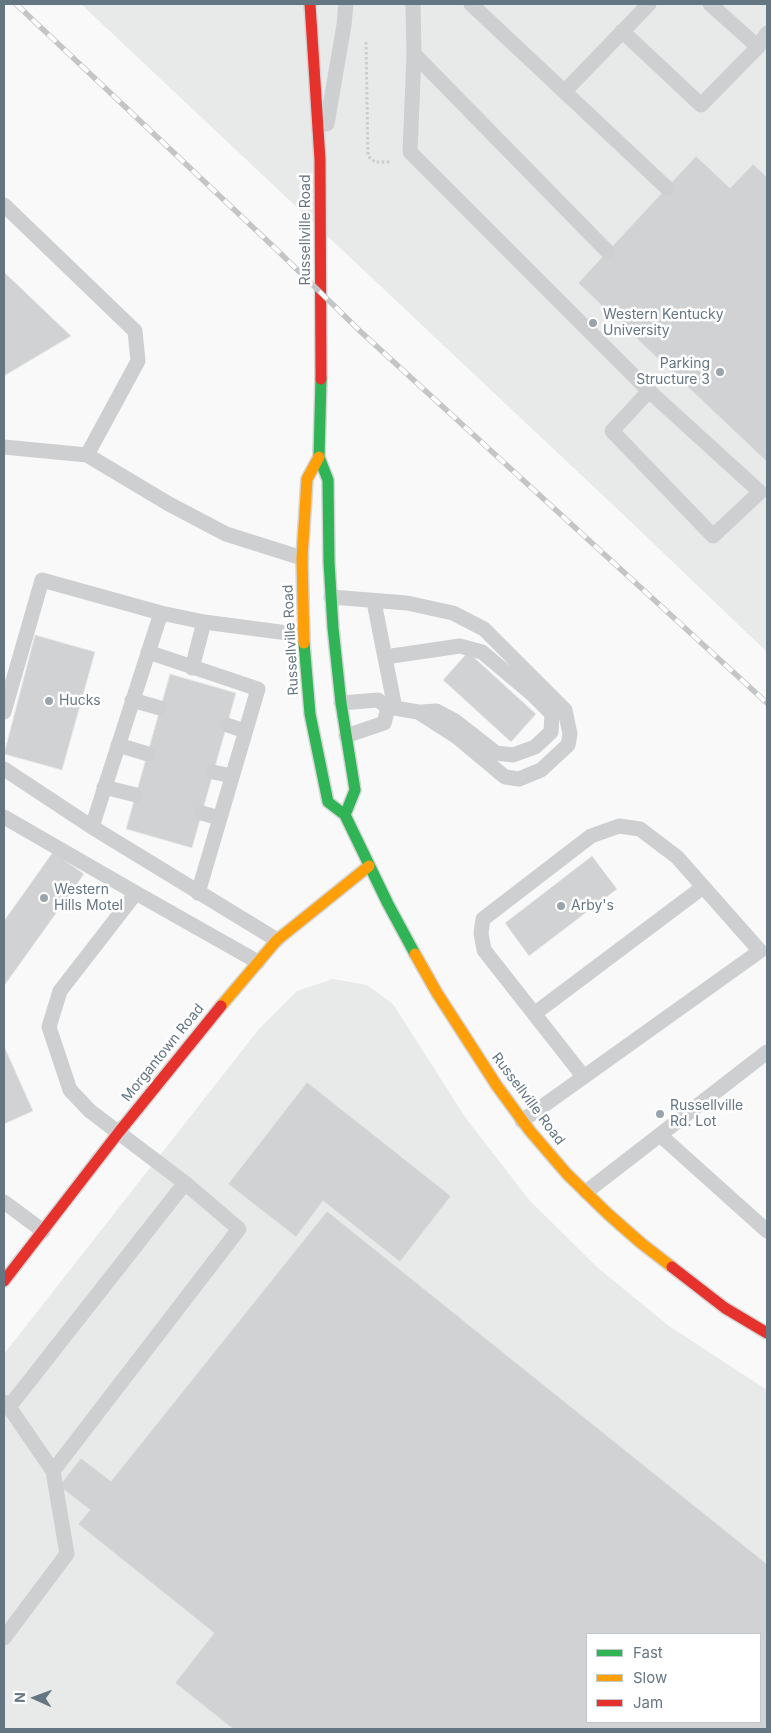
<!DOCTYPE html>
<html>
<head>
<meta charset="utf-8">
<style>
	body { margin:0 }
	#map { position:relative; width:771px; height:1733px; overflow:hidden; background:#f9f9f9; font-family:Inter,sans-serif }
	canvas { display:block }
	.frame { position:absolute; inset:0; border:5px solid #657683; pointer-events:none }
	.legend { position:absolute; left:586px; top:1633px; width:175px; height:90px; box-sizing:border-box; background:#fff; border:1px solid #c1c8cd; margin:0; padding:6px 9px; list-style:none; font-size:15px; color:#657683 }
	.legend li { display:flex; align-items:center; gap:10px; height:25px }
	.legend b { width:25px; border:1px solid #c1c8cd }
	.north { position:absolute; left:10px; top:1673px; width:50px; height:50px; -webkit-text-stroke:4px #fff; paint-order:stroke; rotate:272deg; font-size:14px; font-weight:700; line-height:20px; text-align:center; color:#657683 }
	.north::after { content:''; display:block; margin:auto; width:18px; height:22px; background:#657683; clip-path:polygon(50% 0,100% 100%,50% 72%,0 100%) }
</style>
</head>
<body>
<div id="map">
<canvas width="771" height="1733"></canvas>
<div class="frame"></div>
<ul class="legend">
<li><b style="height:6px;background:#30b455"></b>Fast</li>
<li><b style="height:6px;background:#ff9f0a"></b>Slow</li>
<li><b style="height:6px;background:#e5322d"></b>Jam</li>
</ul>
<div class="north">N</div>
</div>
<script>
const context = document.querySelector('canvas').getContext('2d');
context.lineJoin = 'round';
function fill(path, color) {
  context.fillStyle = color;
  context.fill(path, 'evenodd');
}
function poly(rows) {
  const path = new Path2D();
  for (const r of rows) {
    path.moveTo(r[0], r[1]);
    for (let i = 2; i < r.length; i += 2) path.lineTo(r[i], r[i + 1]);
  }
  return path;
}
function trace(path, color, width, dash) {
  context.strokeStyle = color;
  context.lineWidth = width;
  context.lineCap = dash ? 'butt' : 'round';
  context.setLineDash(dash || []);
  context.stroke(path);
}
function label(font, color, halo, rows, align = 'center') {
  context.font = font + ' Inter,sans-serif';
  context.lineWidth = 5;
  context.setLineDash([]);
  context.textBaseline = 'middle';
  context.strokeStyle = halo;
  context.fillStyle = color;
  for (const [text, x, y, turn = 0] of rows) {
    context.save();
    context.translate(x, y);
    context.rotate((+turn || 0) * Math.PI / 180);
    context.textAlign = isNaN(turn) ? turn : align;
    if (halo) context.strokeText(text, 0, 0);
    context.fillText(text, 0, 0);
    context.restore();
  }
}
const built = poly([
	[81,4,767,4,767,652,630,521],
	[333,979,367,985,393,1004,465,1117,530,1201,598,1268,669,1326,767,1390,767,1729,4,1729,4,1354,259,1029,297,991],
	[587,1634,760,1634,760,1722,587,1722]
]);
const building = poly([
	[696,156,730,188,753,164,767,177,767,462,578,283,696,156],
	[4,272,71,336,4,376,4,272],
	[35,635,95,652,62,770,4,754,35,635],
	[468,652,536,714,511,742,443,680,468,652],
	[170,674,236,693,192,848,126,829,170,674],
	[53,852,84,874,4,986,4,921,53,852],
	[592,856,617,889,529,956,505,923,592,856],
	[4,1046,33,1111,4,1124,4,1046],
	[307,1082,451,1196,400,1262,323,1201,296,1237,228,1184,307,1082],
	[327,1211,767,1564,767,1729,233,1729,175,1683,214,1633,78,1524,90,1510,59,1486,81,1458,111,1481,327,1211],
	[587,1634,760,1634,760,1722,587,1722,587,1634]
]);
const path = poly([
	[366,42,368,156,375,162,390,162]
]);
const lane = poly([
	[413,4,414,54,410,152,649,391,760,492,713,536,612,431,649,391],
	[471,4,667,188],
	[710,4,758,47],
	[622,31,701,105,758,47,767,33],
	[414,54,607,251],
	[565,91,649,4],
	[327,124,344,25,346,4],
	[4,205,135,331,138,361,87,455,169,504,226,534,302,558],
	[4,447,87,455],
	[331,597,407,603,453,613,484,629,565,710,570,734,568,745,541,770,519,779,505,777,457,737,418,712,395,708,388,708,378,700,341,703],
	[374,602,395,708],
	[148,652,258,689,198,893],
	[385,657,460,646,482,652,532,694,552,714,551,732,535,747,513,755,496,753,455,721,436,711,422,712],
	[192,668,204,622],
	[132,700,160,708],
	[4,712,42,580,161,613],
	[227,725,245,731],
	[346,736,384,723,388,708],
	[118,745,148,754],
	[4,769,92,827],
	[213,772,232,776],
	[104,787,136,795],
	[202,813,219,818],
	[4,817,136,893],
	[277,940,92,827,161,613,204,622,303,635],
	[534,1014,703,887],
	[522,1121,760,951,677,857,640,829,619,826,591,836,483,919,481,933,484,950,583,1076],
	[660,1135,767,1231],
	[586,1192,767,1052],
	[4,1202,43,1231],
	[4,1402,9,1407,53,1471,67,1554,4,1638],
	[9,1407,185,1183],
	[53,1471,239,1229,185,1183,90,1111,70,1090,49,1027,60,991,136,893,258,962]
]);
const fast = poly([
	[321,379,319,457,328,480,329,562,333,628,341,703,355,790,345,815],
	[304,643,310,714,328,802,345,815,388,904,415,954]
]);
const slow = poly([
	[304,643,302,558,307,479,319,457],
	[415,954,437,993,497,1086,530,1131,567,1174,608,1214,641,1243,672,1267],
	[221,1006,277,940,369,866]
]);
const jam = poly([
	[310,4,320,160,321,379],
	[672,1267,725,1308,767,1333],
	[4,1281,119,1132,221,1006]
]);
const rail = poly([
	[16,4,277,250,361,332,767,703]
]);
const markers = [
	[593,323,5,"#99a4ac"],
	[720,372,5,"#99a4ac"],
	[49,701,5,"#99a4ac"],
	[44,898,5,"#99a4ac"],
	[561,906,5,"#99a4ac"],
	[660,1114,5,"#99a4ac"]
];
const streetNames = [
	["Russellville Road",306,230,-90],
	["Russellville Road",291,640,-93],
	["Morgantown Road",163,1053,-51],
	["Russellville Road",528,1099,53]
];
const poiNames = [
	["Western Kentucky",603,315],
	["University",603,331],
	["Parking",710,364,"right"],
	["Structure 3",710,380,"right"],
	["Hucks",59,701],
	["Western",54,890],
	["Hills Motel",54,906],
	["Arby's",571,906],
	["Russellville",670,1106],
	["Rd. Lot",670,1122]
];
fill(built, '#e8e9e9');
fill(building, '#d0d2d3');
trace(building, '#e8e8e8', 1);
trace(fast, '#d5d6d7', 14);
trace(slow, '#d5d6d7', 14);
trace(jam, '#d5d6d7', 14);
trace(path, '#cbcccd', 3, [2.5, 2.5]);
trace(lane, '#cecfd0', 15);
trace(fast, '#30b455', 11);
trace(slow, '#ff9f0a', 11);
trace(jam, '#e5322d', 11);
trace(rail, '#c3c5c6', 5.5);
trace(rail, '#fff', 4, [11]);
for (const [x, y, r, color] of markers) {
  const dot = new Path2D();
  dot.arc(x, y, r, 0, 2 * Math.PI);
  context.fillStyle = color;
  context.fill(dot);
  trace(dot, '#fff', 2);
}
label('14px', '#657683', '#fff', streetNames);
label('14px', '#657683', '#fff', poiNames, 'left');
</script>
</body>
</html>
